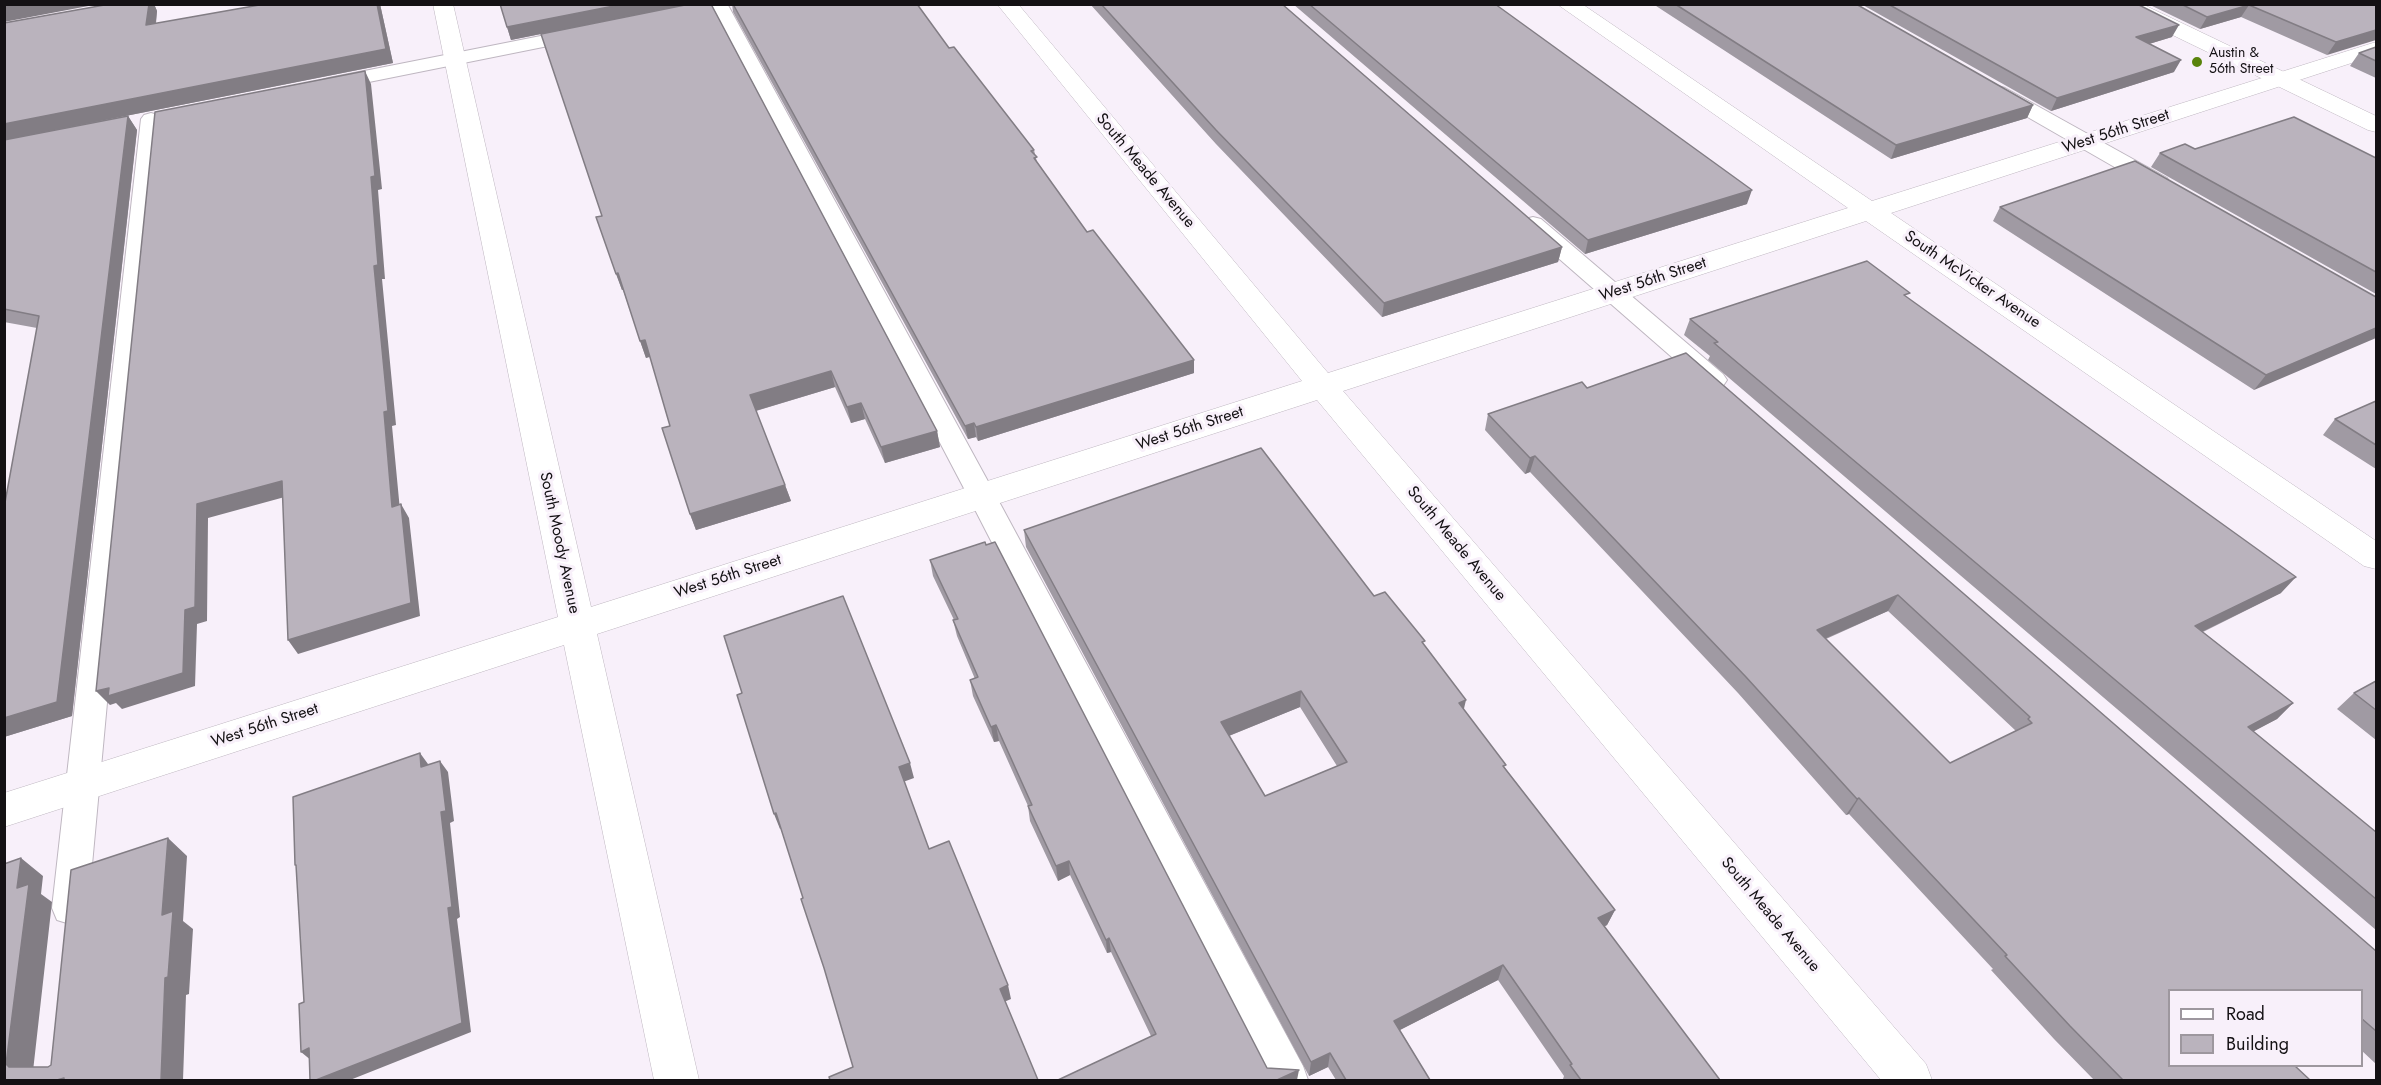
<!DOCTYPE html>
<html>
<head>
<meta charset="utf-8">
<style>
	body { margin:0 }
	#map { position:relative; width:2381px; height:1085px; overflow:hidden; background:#f8f0fa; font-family:Jost,sans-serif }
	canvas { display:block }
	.frame { position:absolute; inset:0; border:6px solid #141114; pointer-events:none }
	.legend { position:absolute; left:2168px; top:989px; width:195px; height:78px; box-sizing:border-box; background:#f8f0fa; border:2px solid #9d979e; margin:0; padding:8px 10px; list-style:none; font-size:18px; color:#141114 }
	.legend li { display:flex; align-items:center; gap:12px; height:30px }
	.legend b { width:30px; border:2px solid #9d979e }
</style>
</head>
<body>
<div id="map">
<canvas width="2381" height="1085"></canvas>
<div class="frame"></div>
<ul class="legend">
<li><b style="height:8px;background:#fff"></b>Road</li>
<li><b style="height:16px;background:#bab3bd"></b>Building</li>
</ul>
</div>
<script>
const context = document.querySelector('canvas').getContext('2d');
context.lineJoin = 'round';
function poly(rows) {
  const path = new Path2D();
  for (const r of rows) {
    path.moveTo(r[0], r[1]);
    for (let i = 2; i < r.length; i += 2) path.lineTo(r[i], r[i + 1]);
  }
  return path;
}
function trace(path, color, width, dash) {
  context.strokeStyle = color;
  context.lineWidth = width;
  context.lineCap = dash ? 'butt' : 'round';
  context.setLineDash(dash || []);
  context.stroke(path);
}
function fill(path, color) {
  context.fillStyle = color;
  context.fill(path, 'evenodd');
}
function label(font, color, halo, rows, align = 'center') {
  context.font = font + ' Jost,sans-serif';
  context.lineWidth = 6;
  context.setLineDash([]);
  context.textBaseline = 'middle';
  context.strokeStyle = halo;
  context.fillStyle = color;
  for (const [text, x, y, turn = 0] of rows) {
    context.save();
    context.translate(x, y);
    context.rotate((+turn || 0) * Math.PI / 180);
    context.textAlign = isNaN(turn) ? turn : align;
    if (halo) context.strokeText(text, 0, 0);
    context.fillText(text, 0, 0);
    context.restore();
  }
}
const service = poly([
	[713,4,727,4,729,7,996,496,1303,1066,1308,1080,1268,1080,968,496,711,7,713,4],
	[581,28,588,30,590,34,588,38,329,90,322,88,319,84,322,80,329,78,581,28],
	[1998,86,2005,88,2167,178,2170,183,2167,188,2159,189,2151,188,1991,96,1988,92,1991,88,1998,86],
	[151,113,158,115,161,119,88,908,83,920,70,924,57,920,52,908,141,119,144,115,151,113],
	[1533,217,1541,219,1723,374,1727,380,1723,386,1714,388,1705,386,1525,229,1522,224,1525,219,1533,217]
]);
const minor = poly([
	[433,4,453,4,591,607,1302,381,997,4,1018,4,1328,373,1848,208,1557,4,1582,4,1872,201,2376,42,2376,55,1891,213,2376,541,2376,569,2364,566,1866,221,1343,391,1926,1064,1932,1080,1881,1080,1317,400,597,634,699,1080,654,1080,564,645,4,827,4,793,558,617,433,4]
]);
const tertiary = poly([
	[2114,4,2142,4,2376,116,2376,132,2368,130,2117,8,2114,4]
]);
const wall = poly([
	[110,4,154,4,157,11,156,24,265,4,380,4,393,63,95,122,128,116,137,130,72,716,4,737,4,508,37,328,4,322,4,23],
	[500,4,689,4,570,28,690,4,711,4,937,431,940,447,885,463,865,419,851,423,835,387,756,411,785,485,791,501,696,530,690,514,662,428,670,426,650,357,646,358,623,290,622,290,596,217,602,216,541,34,511,40],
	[732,4,949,48,1034,150,1037,162,1087,232,1194,373,978,441,976,437,968,439,733,12],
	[1090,4,1282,4,1562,247,1558,262,1382,317,1216,144],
	[1293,4,1495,4,1747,204,1585,254],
	[1653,4,1856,4,2033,105,2027,118,1891,159],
	[1861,4,2137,4,2172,37,2149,44,2174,72,2051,111],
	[2148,4,2376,4,2327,55,2241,17,2200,29],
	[2376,47,2376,78,2350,66,2359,53],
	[2195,149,2376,158,2376,294,2151,167,2160,153],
	[2000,207,2376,297,2254,390,1993,221],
	[1908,298,2281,593,2203,632,2293,703,2277,719,2253,731,2376,832,2376,930,1708,360,1710,356,1684,335,1690,319],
	[1686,353,2376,951,2376,1064,2361,1050,2361,990,2169,990,2310,1080,2094,1080,2054,1039,1991,970,1993,969,1849,814,1846,815,1738,693,1530,472,1525,474,1485,430,1488,414,1587,388],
	[1888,611,2016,731,1950,763,1826,639],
	[2376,401,2376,469,2323,435,2335,419],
	[1024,530,1374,596,1424,645,1464,710,1505,768,1615,910,1607,925,1604,927,1720,1080,1564,1080,1563,1079,1564,1076,1498,980,1400,1030,1430,1080,1336,1080,1328,1067,1309,1076,1026,547],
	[1300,707,1337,766,1265,796,1229,736],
	[930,560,1267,1068,1151,1036,1111,952,1107,953,1070,875,1058,881,1030,821,1028,806,999,741,994,742,973,696,970,680,975,679,957,636,953,620,954,620,933,576],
	[2376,681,2376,740,2337,709,2354,693]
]);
const shadedWall = poly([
	[16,4,99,4,4,22,4,6],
	[149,4,154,4,157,11,154,39,146,25],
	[377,4,380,4,393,63,4,140,4,124],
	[624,4,689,4,511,40,507,27],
	[2249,5,2241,17,2200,29,2207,17],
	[2179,25,2172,37,2129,50,2136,37],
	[2376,30,2376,40,2327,55,2336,42],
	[2181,60,2174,72,2051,111,2057,98],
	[365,71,371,84,382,189,378,190,385,279,382,279,396,425,392,426,401,521,392,507,384,412,374,266,371,177],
	[2033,105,2027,118,1891,159,1896,145],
	[128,116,137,130,72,716,4,737,4,718],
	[1752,190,1747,204,1585,254,1588,240],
	[1562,247,1558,262,1382,317,1384,303],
	[618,273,624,289,622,290,616,274],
	[2376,328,2376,338,2254,390,2266,375],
	[645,340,651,356,646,358,640,341],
	[1194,360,1194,373,978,441,976,427],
	[831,371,835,387,755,411,750,395],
	[861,403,865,419,851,423,847,407],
	[974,423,976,437,968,439,965,426],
	[937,431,940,447,885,463,881,447],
	[1535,456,1530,472,1525,474,1530,458],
	[282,481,292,495,208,518,207,621,197,624,195,686,122,709,116,703,110,705,96,691,185,610,197,504],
	[785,485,791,501,696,530,690,514],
	[401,504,409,518,420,616,298,654,288,640],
	[2296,577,2281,593,2181,642,2195,626],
	[1898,595,1888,611,1808,646,1817,630],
	[1301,691,1300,707,1221,739,1221,722],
	[1466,700,1462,717,1459,703],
	[2293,703,2277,719,2232,743,2248,727],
	[996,725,999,741,994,742,991,727],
	[420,753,428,764,429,778,421,767],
	[440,761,448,772,454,821,450,823,460,917,457,919,471,1032,350,1080,316,1080,441,812],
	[910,763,914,778,903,782,899,767],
	[1859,798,1849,814,1846,815,1857,799],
	[776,813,782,828,780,829,774,814],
	[168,838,187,856,183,921,193,929,189,994,186,995,183,1080,161,1080,165,978,162,915],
	[21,858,43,876,41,894,52,902,32,1080,9,1067,6,1064,17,888],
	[1069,861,1070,875,1058,881,1056,866],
	[1615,910,1607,925,1590,933,1598,918],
	[1109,938,1111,952,1107,953,1106,940],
	[1503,965,1498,980,1390,1035,1394,1021],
	[1008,985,1011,999,1004,1002,1000,989],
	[309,1048,312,1061,301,1052],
	[1330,1053,1328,1067,1309,1076,1311,1062],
	[1299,1070,1297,1080,1277,1080]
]);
const building = poly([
	[110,4,149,4,146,25,265,4,377,4,386,49,4,124,4,23,110,4],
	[500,4,624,4,507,27,500,4],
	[690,4,711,4,937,431,881,447,861,403,847,407,831,371,750,395,785,485,690,514,662,428,670,426,645,340,640,341,618,273,616,274,596,217,602,216,541,34,690,4],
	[733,4,917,4,949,48,954,47,1034,150,1031,151,1037,157,1034,158,1087,232,1093,230,1194,360,976,427,974,423,965,426,733,4],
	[1101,4,1282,4,1562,247,1384,303,1216,130,1101,4],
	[1309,4,1495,4,1752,190,1588,240,1309,4],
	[1675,4,1856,4,2033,105,1896,145,1675,4],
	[1888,4,2137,4,2179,25,2136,37,2181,60,2057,98,1888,4],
	[2181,4,2376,4,2376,30,2336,42,2249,5,2207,17,2181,4],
	[2376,47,2376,61,2359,53,2376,47],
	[365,71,375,176,371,177,378,265,374,266,388,411,384,412,392,507,401,504,411,603,288,640,282,481,197,504,195,607,185,610,183,673,108,696,109,688,96,691,155,112,365,71],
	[128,116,57,702,4,718,4,508,39,316,4,309,4,140,128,116],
	[2294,117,2376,158,2376,272,2160,153,2185,144,2195,149,2294,117],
	[2135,161,2376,297,2376,328,2266,375,2000,207,2135,161],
	[1867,261,1910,293,1904,295,2296,577,2195,626,2293,703,2248,727,2376,832,2376,899,1714,343,1718,342,1690,319,1867,261],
	[1686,353,2376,951,2376,1031,2361,1018,2361,990,2169,990,2169,1065,2294,1065,2310,1080,2123,1080,2070,1026,2005,956,2007,955,1859,798,1857,799,1746,677,1535,456,1530,458,1488,414,1582,382,1587,388,1686,353],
	[1898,595,2030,717,2028,719,2032,723,1950,763,1817,630,1898,595],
	[2376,401,2376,445,2335,419,2376,401],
	[1261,448,1374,596,1385,592,1425,641,1422,642,1466,700,1459,703,1506,765,1503,766,1615,910,1598,918,1720,1080,1581,1080,1570,1065,1572,1064,1503,965,1394,1021,1430,1080,1346,1080,1330,1053,1311,1062,1024,530,1261,448],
	[1301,691,1347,762,1265,796,1221,722,1301,691],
	[985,542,986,545,995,542,1267,1068,1299,1070,1277,1080,1058,1080,1156,1034,1109,938,1106,940,1069,861,1056,866,1028,806,1032,805,996,725,991,727,970,680,978,677,953,620,958,619,930,560,985,542],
	[843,596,910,763,899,767,929,849,949,841,1008,985,1000,989,1038,1080,830,1080,829,1077,853,1067,824,968,801,899,803,898,776,813,774,814,737,695,742,693,724,636,843,596],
	[2376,681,2376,710,2354,693,2376,681],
	[420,753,421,767,440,761,446,811,441,812,452,907,448,908,462,1023,316,1080,310,1080,309,1048,301,1052,299,1004,304,1002,296,865,295,865,293,797,420,753],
	[168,838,162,915,173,911,168,977,165,978,161,1080,64,1080,64,1078,57,1080,4,1080,4,864,21,858,17,888,29,884,6,1064,9,1067,48,1067,51,1065,71,870,168,838]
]);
const markers = [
	[2197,62,6,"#59830b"]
];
const farPoinames = [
	["Austin &",2209,54],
	["56th Street",2209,70]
];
const streetNames = [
	["West 56th Street",2116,132,-18],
	["South Meade Avenue",1145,171,50],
	["West 56th Street",1653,280,-18],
	["South McVicker Avenue",1972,280,34],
	["West 56th Street",1190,429,-18],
	["South Moody Avenue",559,543,78],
	["South Meade Avenue",1456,544,50],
	["West 56th Street",728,577,-18],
	["West 56th Street",265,726,-18],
	["South Meade Avenue",1770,915,50]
];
trace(service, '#bfb7c1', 2);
trace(minor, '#bfb7c1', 1);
trace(tertiary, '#bfb7c1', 1);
fill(service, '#fff');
fill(minor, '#fff');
fill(tertiary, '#fff');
fill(wall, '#a09aa3');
fill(shadedWall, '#827d84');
fill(building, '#bab3bd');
trace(building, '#827d84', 1.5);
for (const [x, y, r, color] of markers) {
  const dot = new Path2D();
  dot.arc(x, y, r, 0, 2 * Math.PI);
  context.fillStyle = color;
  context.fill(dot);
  trace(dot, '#f8f0fa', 2);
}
label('14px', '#141114', '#f8f0fa', farPoinames, 'left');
label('16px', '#141114', '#f8f0fa', streetNames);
</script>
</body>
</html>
